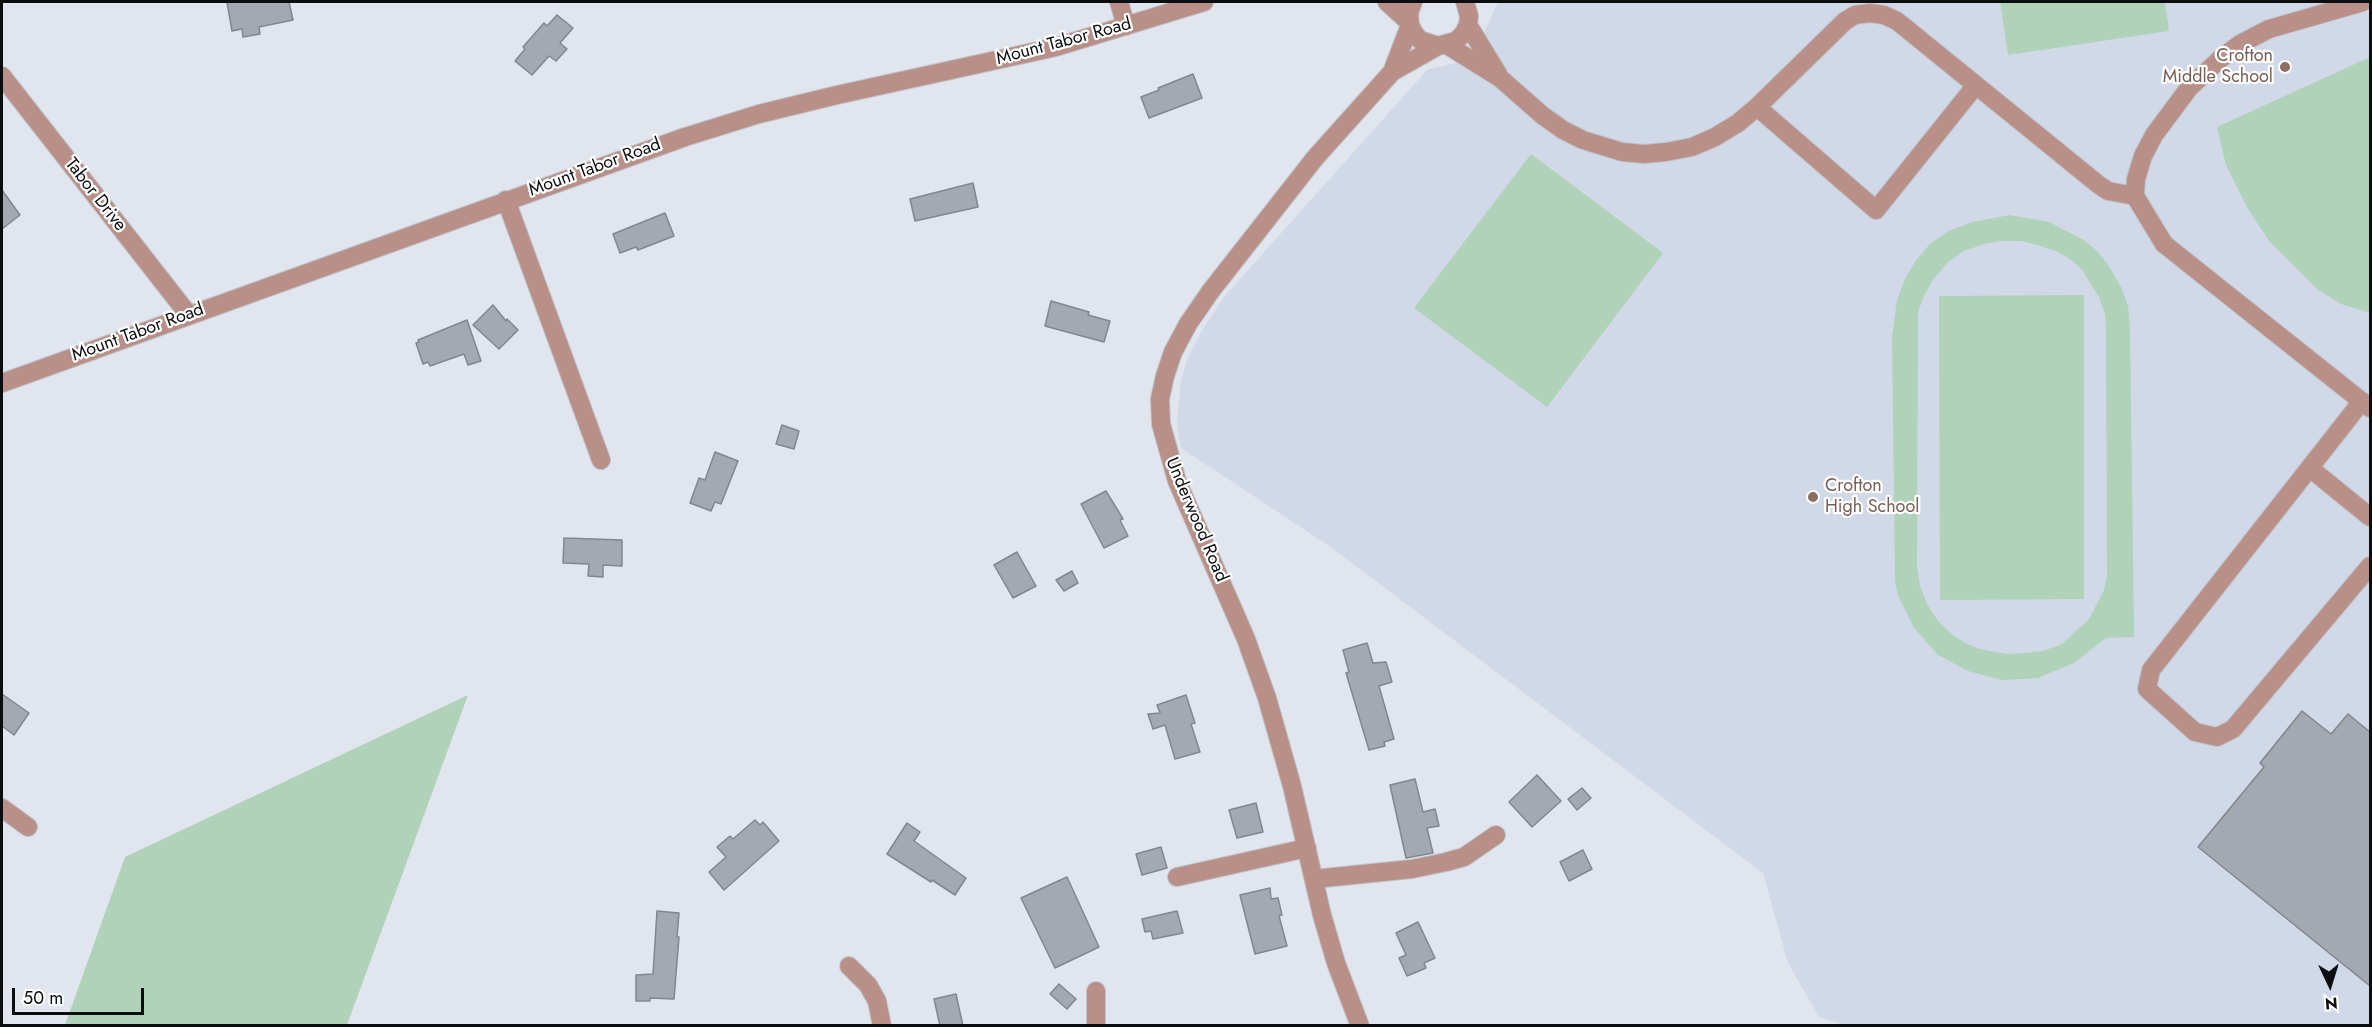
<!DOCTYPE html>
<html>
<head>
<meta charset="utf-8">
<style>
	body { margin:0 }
	#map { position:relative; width:2372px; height:1027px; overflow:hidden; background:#e1e5ee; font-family:Jost,sans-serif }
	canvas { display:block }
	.frame { position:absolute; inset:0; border:3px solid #0b0d0f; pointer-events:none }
	.north { position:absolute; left:2300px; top:955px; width:60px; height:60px; -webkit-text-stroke:4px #fff; paint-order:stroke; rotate:176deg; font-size:16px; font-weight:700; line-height:24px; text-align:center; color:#0b0d0f }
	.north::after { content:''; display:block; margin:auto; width:21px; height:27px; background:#0b0d0f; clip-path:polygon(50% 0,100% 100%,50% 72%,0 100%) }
	.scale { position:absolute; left:12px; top:988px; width:132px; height:27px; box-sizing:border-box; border:3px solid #0b0d0f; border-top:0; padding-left:8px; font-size:18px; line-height:21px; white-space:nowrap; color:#0b0d0f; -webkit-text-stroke:4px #fff; paint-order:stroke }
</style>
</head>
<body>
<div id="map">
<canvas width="2372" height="1027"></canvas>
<div class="frame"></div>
<div class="north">N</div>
<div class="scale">50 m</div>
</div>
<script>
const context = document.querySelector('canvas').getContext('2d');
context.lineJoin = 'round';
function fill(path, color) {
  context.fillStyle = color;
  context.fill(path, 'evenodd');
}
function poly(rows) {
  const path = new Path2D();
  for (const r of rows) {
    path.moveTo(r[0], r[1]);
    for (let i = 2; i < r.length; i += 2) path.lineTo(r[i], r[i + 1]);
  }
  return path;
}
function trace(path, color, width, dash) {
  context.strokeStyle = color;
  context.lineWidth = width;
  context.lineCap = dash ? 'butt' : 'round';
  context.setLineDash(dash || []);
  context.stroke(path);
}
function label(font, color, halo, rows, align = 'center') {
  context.font = font + ' Jost,sans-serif';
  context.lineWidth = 4.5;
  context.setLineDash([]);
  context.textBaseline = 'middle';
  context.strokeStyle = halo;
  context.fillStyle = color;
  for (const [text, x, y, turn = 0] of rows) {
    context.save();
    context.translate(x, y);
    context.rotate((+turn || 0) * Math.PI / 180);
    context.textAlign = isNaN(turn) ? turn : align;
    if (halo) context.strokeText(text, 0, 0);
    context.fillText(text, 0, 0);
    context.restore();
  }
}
const built = poly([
	[1498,2,2370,2,2370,1025,1848,1026,1819,1017,1788,963,1763,873,1329,546,1181,448,1177,423,1181,380,1188,357,1201,332,1223,298,1428,69,1471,60]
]);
const green = poly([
	[2000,2,2165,2,2169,31,2008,55],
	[2370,57,2370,313,2341,304,2317,289,2269,241,2247,207,2226,165,2217,127],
	[1531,154,1663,253,1547,407,1414,308],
	[2010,215,2049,222,2084,240,2100,254,2112,271,2122,289,2128,306,2130,328,2134,637,2106,638,2074,663,2038,678,2002,680,1968,671,1938,655,1914,628,1898,595,1895,581,1892,337,1897,300,1905,279,1917,259,1930,244,1949,231,1972,222],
	[2000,241,2021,241,2037,245,2056,251,2070,259,2082,270,2099,297,2105,314,2106,331,2107,576,2104,590,2089,619,2062,644,2043,651,2023,653,2006,654,1980,649,1965,643,1951,634,1938,621,1927,604,1920,586,1917,567,1918,312,1924,296,1933,280,1948,262,1964,251,1984,244],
	[2084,295,2084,599,1940,600,1939,296],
	[468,695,347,1025,65,1025,125,857]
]);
const building = poly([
	[227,2,289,2,293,20,259,27,260,34,243,37,242,29,232,31,227,2],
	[557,15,573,28,560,43,567,49,556,61,549,56,532,75,515,61,525,49,523,47,544,23,547,26,557,15],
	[1193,74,1202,98,1149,118,1141,97,1159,90,1158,88,1193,74],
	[973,183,978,207,915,221,910,199,973,183],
	[2,190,20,215,2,229,2,190],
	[665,213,674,236,638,250,636,247,620,253,613,234,665,213],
	[1051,301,1089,312,1088,315,1110,321,1104,342,1045,326,1051,301],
	[493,305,506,321,507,319,518,330,499,349,473,325,493,305],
	[467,320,481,361,468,365,464,354,430,366,428,362,423,364,416,343,419,342,418,340,467,320],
	[782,425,799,431,794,449,776,444,782,425],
	[715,452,738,461,721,504,715,502,711,511,690,503,699,478,705,480,715,452],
	[1106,491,1123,519,1120,520,1128,536,1104,548,1081,504,1106,491],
	[564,538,622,540,622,566,603,565,603,577,588,576,589,564,563,563,564,538],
	[1017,552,1036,586,1013,598,994,565,1017,552],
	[1072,571,1078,583,1064,591,1056,580,1072,571],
	[1367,643,1373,663,1386,662,1392,682,1379,686,1394,739,1384,742,1385,746,1369,750,1346,673,1349,672,1343,650,1367,643],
	[2,694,29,713,14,735,2,726,2,694],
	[1186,695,1195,723,1191,724,1200,752,1175,759,1165,725,1153,729,1148,714,1160,713,1157,705,1186,695],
	[2302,711,2331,734,2348,714,2370,732,2370,986,2198,847,2264,767,2260,763,2302,711],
	[1537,775,1561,801,1532,827,1509,802,1537,775],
	[1415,779,1423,812,1435,809,1439,826,1427,828,1433,853,1406,858,1390,785,1415,779],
	[1582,788,1591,798,1577,810,1568,799,1582,788],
	[1256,803,1263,832,1237,838,1229,810,1256,803],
	[755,820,760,825,763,822,779,841,724,890,709,872,726,857,717,847,730,836,733,839,755,820],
	[907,823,920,832,914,841,966,878,955,895,932,880,931,882,887,854,907,823],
	[1161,847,1167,868,1142,875,1136,854,1161,847],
	[1583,850,1592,869,1569,881,1560,862,1583,850],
	[1067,877,1099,947,1055,968,1021,898,1067,877],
	[1270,888,1271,899,1278,898,1282,915,1279,916,1287,946,1255,954,1240,895,1270,888],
	[657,911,679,913,677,937,679,937,674,999,650,998,650,1001,636,1001,636,975,653,974,657,911],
	[1177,911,1183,933,1153,939,1151,931,1145,932,1142,919,1177,911],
	[1418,922,1435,958,1424,963,1426,968,1407,976,1399,958,1406,955,1396,933,1418,922],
	[1059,984,1076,999,1067,1009,1050,994,1059,984],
	[956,994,963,1026,940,1026,934,999,956,994]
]);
const minor = poly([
	[1119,2,1126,26],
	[1387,2,1409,22],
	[1413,2,1409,13,1410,25,1414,33,1420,40,1438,46,1456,41,1463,34,1468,25,1469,16,1465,2],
	[2363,2,2269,29,2240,44,2219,60,2189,88,2154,135,2143,156,2136,179,2135,196,2164,244,2370,408],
	[1468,25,1498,74],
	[1447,45,1500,78,1542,115,1563,130,1583,140,1622,152,1644,154,1666,152,1692,147,1715,137,1738,123,1757,107,1845,21,1855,15,1870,13,1884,15,1897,21,2099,185,2108,191,2135,196],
	[1392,72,1410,25],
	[2,76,188,314],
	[1757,107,1876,210,1976,85],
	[506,200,601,460],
	[2,383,685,137,759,114,837,95,1056,47,1204,2],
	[2362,401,2151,670,2147,689,2195,732,2217,737,2233,729,2370,566],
	[2311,469,2370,517],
	[2,808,28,827],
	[1177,877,1307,848],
	[1314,879,1412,869,1446,862,1464,857,1496,835],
	[849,966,868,985,877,1001,882,1026],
	[1096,991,1096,1026],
	[1360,1026,1336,963,1322,915,1292,786,1267,698,1246,639,1177,481,1161,424,1160,399,1165,376,1173,352,1188,324,1210,292,1315,158,1392,72,1438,46]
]);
const markers = [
	[2285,67,6,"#8d6e63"],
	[1813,497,6,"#8d6e63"]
];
const streetNames = [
	["Mount Tabor Road",1064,42,-15],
	["Mount Tabor Road",595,168,-20],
	["Tabor Drive",95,195,52],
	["Mount Tabor Road",138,333,-20],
	["Underwood Road",1196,520,67]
];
const educationNames = [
	["Crofton",2273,57],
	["Middle School",2273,78],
	["Crofton",1825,487,"left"],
	["High School",1825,508,"left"]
];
fill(built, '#d1d9e8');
fill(green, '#afd2b9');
fill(building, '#a4a8b0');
trace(building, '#82868e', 1.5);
trace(minor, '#bfc2ca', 20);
trace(minor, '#b89088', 18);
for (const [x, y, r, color] of markers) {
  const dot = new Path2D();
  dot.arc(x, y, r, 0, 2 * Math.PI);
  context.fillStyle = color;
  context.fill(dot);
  trace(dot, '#fff', 2);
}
label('18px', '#0b0d0f', '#fff', streetNames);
label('18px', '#785e54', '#fff', educationNames, 'right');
</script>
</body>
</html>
